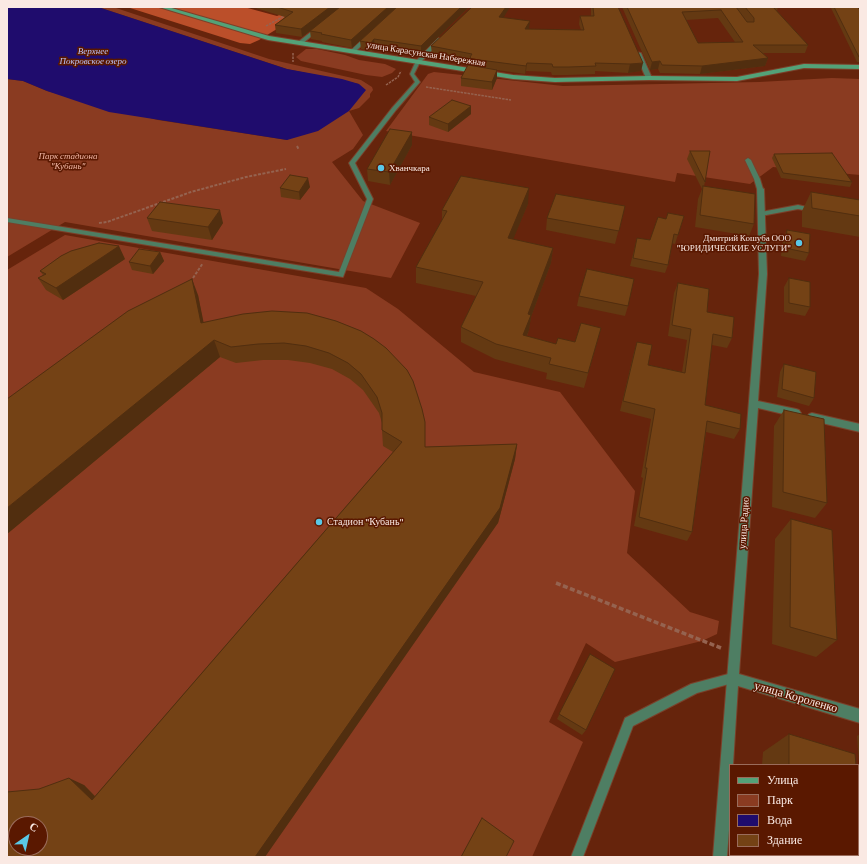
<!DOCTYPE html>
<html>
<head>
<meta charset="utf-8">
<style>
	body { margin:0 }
	#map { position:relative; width:867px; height:864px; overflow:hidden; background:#66240c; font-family:"Crimson Pro",serif }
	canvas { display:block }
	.frame { position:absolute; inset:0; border:8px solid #fae9e3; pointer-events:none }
	.legend { position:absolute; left:729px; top:764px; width:130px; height:92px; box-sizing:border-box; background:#5a1800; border:1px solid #9a6c5b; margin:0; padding:5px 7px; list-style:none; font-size:12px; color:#fae9e3 }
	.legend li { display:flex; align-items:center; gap:8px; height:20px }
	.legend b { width:20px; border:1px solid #9a6c5b }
	.north { position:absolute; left:8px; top:816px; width:40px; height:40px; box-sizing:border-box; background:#5a1800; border:1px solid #9a6c5b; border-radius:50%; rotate:34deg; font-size:11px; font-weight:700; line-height:16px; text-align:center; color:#fae9e3 }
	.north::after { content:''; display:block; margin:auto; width:14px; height:18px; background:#5ac8e6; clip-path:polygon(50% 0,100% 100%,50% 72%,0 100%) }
</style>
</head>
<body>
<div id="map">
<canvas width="867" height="864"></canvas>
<div class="frame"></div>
<ul class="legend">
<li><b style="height:5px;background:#53a278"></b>Улица</li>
<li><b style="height:11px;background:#8a3b21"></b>Парк</li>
<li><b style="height:11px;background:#1f0c6d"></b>Вода</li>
<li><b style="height:11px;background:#744215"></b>Здание</li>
</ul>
<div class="north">С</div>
</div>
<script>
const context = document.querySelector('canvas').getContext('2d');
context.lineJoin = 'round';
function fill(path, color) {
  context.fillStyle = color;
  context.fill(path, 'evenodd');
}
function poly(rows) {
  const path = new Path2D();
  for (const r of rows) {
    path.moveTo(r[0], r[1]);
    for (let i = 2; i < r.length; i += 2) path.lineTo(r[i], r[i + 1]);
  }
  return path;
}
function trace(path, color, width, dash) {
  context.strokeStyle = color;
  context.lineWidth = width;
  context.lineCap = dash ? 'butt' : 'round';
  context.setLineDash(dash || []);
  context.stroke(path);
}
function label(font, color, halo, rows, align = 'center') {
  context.font = font + ' "Crimson Pro",serif';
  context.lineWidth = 3;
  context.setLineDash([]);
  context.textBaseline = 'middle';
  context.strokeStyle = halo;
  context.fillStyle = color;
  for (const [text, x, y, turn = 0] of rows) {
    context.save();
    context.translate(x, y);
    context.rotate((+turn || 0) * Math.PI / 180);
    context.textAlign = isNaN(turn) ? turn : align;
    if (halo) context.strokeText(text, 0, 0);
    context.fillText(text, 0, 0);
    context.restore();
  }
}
const green = poly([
	[98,7,113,7,269,59,361,80,372,87,373,90,370,94,370,97,359,108,349,111,363,135,353,149,332,162,363,201,420,223,391,278,65,222,7,257,7,79,23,81,47,91,158,120,287,140,359,84,287,69],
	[306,49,317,49,345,55,359,60,385,64,396,69,392,73,382,77,366,75,301,61,296,57],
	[434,72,563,86,759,82,832,78,860,79,860,175,773,167,750,184,677,173,675,182,386,131,428,74],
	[65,235,366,288,398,309,474,372,560,392,635,491,627,553,690,612,719,621,717,634,702,641,615,662,586,643,549,722,583,742,532,857,7,857,7,270],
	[16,824,40,824,40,848,16,848]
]);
const forest = poly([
	[127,7,244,7,277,16,289,11,285,24,259,40,250,44,240,43]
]);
const water = poly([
	[7,7,98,7,287,69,342,79,359,84,366,90,349,111,318,131,287,140,109,112,47,91,23,81,7,79]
]);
const pathFar2 = poly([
	[266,26,286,15],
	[293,53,293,62],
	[386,85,398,77,401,71],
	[426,87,511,100]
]);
const pathFar1 = poly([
	[297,146,299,150],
	[99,223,107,222,191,192,246,177,286,169],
	[193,278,203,263]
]);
const path = poly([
	[556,583,721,648]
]);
const lane = poly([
	[316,28,320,29,302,44,298,44,298,42,316,28],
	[366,36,370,37,355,52,351,52,351,50,366,36],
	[416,61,420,62,414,74,420,82,396,110,355,163,373,199,343,277,7,222,7,218,339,272,367,199,349,163,392,108,415,82,410,74,416,61],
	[748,158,751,160,760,179,763,189,762,190,757,189,754,179,745,160,748,158],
	[798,205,816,209,817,210,814,212,798,209,761,216,758,214,761,212,798,205],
	[732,673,736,674,737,678,736,682,697,693,633,726,583,857,571,857,625,718,691,684,732,673]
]);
const street = poly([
	[855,7,860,7,860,14,858,13,855,7],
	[438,38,443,39,420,63,416,63,416,61,438,38],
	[636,52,641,53,652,78,651,79,646,78,635,53,636,52],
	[757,187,760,187,764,189,767,274,758,401,796,409,799,410,801,413,799,416,796,417,758,408,739,674,860,709,860,723,738,686,733,765,730,765,730,816,727,857,713,857,759,274,757,187],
	[812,413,860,424,860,432,809,420,807,417,809,414,812,413]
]);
const secondary = poly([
	[159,7,168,7,269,36,513,75,555,78,649,76,737,77,804,64,860,65,860,69,804,68,737,81,649,80,555,82,513,79,268,40,159,7]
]);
const wall = poly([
	[252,7,469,7,421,54,375,47,372,51,361,49,360,41,395,9,352,48,322,42,322,41,311,39,310,31,302,37,276,33,275,25,285,17],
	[510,7,503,17,529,29,581,30,579,24,580,16,591,16,591,7,618,7,641,71,628,73,595,71,595,74,568,75,552,75,551,72,526,71,525,74,497,70,497,78,492,90,461,86,461,78,469,65,470,62,432,54,431,46],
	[622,7,778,7,777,11,808,45,805,53,763,53,768,58,765,66,700,74,660,73,658,69,650,70],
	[718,18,735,42,698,43,686,20],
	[832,7,857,7,860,10,860,62,857,62,831,8],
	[471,106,471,114,448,132,429,125,429,117],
	[412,145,390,185,368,181,367,169],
	[690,151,705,182,704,186,754,224,749,236,695,227,698,199,702,189,687,159],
	[774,154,852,182,850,187,781,178,772,158],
	[310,187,300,200,281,197,280,188],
	[811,192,860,200,860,237,802,227,802,211],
	[528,204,513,239,553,248,551,263,531,317,529,330,527,336,556,344,575,342,601,328,584,388,546,379,547,373,495,359,461,342,461,327,476,296,416,283,416,267,442,220,442,210],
	[625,206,615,244,546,230,547,218],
	[684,216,675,244,672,243,668,265,665,273,630,266,637,238,650,240,666,219],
	[147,218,223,223,212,240,152,231],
	[787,230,809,253,805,261,781,256,783,238],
	[160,252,164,261,153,274,132,270,129,262],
	[125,259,63,300,46,290,38,278,43,275,40,271],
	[789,278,810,307,805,316,784,312,784,287],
	[678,283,732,338,727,348,712,345,705,405,740,429,734,439,706,432,692,532,687,541,634,526,643,478,641,477,651,419,620,411,634,352,637,342,648,365,682,372,687,340,668,336,674,293],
	[198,295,203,322,336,321,425,447,517,444,515,459,498,523,7,857,84,785,95,796,393,452,383,446,382,430,382,423,379,413,363,390,350,379,332,369,310,363,288,360,263,360,236,363,220,357,7,534],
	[579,296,628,306,625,316,577,306],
	[784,364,814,398,809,406,777,397,780,372],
	[784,410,827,503,815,518,772,507,774,426],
	[791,519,837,640,816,657,772,644,775,539],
	[590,654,586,730,582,735,557,719],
	[789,734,856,765,762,765,763,752],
	[860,734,860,814,858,815,858,775,860,776,857,736],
	[770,855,849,855,849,857,770,857]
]);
const shadedWall = poly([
	[330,7,341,7,302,37,301,29],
	[388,7,397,7,352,48,351,40],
	[461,7,469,7,421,54,421,46],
	[506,7,510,7,499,25,499,17],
	[530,21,529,29,524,37,525,29],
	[374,39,375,47,372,51,371,43],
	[768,58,765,66,700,74,702,66],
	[660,61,658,69,650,70,652,62],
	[527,63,526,71,525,74,526,66],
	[643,63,641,71,628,73,630,64],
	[497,70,497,78,492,90,492,82],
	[471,106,471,114,448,132,448,124],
	[412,132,412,145,390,185,389,172],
	[308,178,310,187,300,200,299,192],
	[529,188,528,204,507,254,508,238],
	[220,210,223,223,212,240,208,227],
	[119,246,125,259,63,300,56,288],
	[553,248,551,263,531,317,529,330,521,350,523,335,528,314],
	[160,252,164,261,153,274,150,266],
	[192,279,198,295,207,339,201,323],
	[214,340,220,357,7,534,7,508],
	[517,444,515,459,498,523,265,857,255,857],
	[69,778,84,785,105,807,92,800]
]);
const building = poly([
	[277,7,330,7,301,29,275,25,293,12,277,7],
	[340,7,388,7,351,40,321,34,322,33,310,31,340,7],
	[397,7,461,7,421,46,374,39,371,43,360,41,397,7],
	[472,7,506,7,499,17,530,21,525,29,584,30,580,16,594,16,593,7,618,7,643,63,630,64,595,63,596,66,569,67,553,67,552,64,527,63,526,66,472,59,470,57,472,54,431,46,472,7],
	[627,7,736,7,747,22,754,22,754,18,745,7,773,7,808,45,753,45,768,58,702,66,662,65,660,61,652,62,627,7],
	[721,10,743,42,698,43,682,12,721,10],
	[834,7,857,7,860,10,860,58,859,57,834,7],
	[468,65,497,70,492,82,461,78,468,65],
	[452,100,471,106,448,124,429,117,452,100],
	[390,129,412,132,389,172,367,169,390,129],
	[690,151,710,151,705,182,690,151],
	[832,153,852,182,783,173,774,154,832,153],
	[290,175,308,178,299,192,280,188,290,175],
	[461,176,529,188,508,238,553,248,528,314,531,315,523,335,556,344,558,338,575,342,581,323,601,328,588,373,549,364,551,358,496,344,461,327,483,282,416,267,447,211,442,210,461,176],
	[703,186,755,194,754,224,700,215,703,186],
	[811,192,860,200,860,216,812,208,811,192],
	[556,194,625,206,619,231,547,218,556,194],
	[160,202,220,210,208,227,147,218,160,202],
	[668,213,684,216,678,235,674,234,668,265,633,258,637,238,650,240,658,217,666,219,668,213],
	[787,230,810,234,809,253,785,248,787,230],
	[99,243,119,246,56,288,38,278,46,274,40,271,61,256,71,251,99,243],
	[139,249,160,252,150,266,129,262,139,249],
	[587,269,634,279,628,306,579,296,587,269],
	[789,278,810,282,810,307,789,303,789,278],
	[192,279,201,323,243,314,272,311,307,313,336,321,361,331,374,339,386,348,407,370,413,381,422,409,425,422,425,447,517,444,500,508,255,857,7,857,7,792,39,789,69,778,92,800,402,442,382,430,382,413,377,397,361,374,348,363,329,353,306,346,284,343,258,344,231,347,214,340,7,508,7,399,128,311,192,279],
	[16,824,40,824,40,848,16,848,16,824],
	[678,283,709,289,707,312,734,317,732,338,713,334,705,405,741,414,740,429,707,421,692,532,639,517,647,468,645,468,655,409,623,401,637,342,652,345,648,365,685,373,691,329,672,325,678,283],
	[784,364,816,372,814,398,782,389,784,364],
	[784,410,824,419,827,503,783,492,784,410],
	[791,519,832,530,837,640,790,627,791,519],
	[590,654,615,669,586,730,559,714,590,654],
	[789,734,855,754,856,765,789,765,789,734],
	[858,775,860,776,860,807,858,806,858,775],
	[482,818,514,841,506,857,461,857,482,818],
	[799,855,849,855,849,857,799,857,799,855]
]);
const markers = [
	[381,168,4,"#5ac8e6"],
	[799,243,4,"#5ac8e6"],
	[319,522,4,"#5ac8e6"]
];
const farWaternames = [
	["Верхнее",93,51],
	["Покровское озеро",93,61]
];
const farStreetnames = [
	["улица Карасунская Набережная",426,54,9]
];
const farParknames = [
	["Парк стадиона",68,156],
	["\"Кубань\"",68,166]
];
const farPoinames = [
	["Хванчкара",389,168],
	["Дмитрий Кошуба ООО",791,238,"right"],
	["\"ЮРИДИЧЕСКИЕ УСЛУГИ\"",791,248,"right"]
];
const poiNames = [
	["Стадион \"Кубань\"",327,522]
];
const streetNames = [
	["улица Радио",744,523,-86]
];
const nearStreetnames = [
	["улица Короленко",796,697,16]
];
fill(green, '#8a3b21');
fill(forest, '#bb4f2a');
fill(water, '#1f0c6d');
trace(lane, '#7b402a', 2);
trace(street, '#7b402a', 2);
trace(secondary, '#7b402a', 2);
trace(pathFar2, '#956350', 1.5, [2.5, 1]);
trace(pathFar1, '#956350', 2, [3, 1.5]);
trace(path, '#956350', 3.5, [5, 2.5]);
fill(lane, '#4e7e63');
fill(street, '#4e7e63');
fill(secondary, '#53a278');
fill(wall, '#643912');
fill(shadedWall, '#512e0f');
fill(building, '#744215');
trace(building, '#512e0f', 1);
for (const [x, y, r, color] of markers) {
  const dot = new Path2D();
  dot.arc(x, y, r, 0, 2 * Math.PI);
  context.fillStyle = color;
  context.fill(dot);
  trace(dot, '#5a1800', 1.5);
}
label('italic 9px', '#bcc3f6', '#5a1800', farWaternames);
label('9px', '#fae9e3', '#5a1800', farStreetnames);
label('italic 9px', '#f0b6a4', '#5a1800', farParknames);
label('9px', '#fae9e3', '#5a1800', farPoinames, 'left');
label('10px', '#fae9e3', '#5a1800', poiNames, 'left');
label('10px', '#fae9e3', '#5a1800', streetNames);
label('12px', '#fae9e3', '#5a1800', nearStreetnames);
</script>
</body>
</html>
